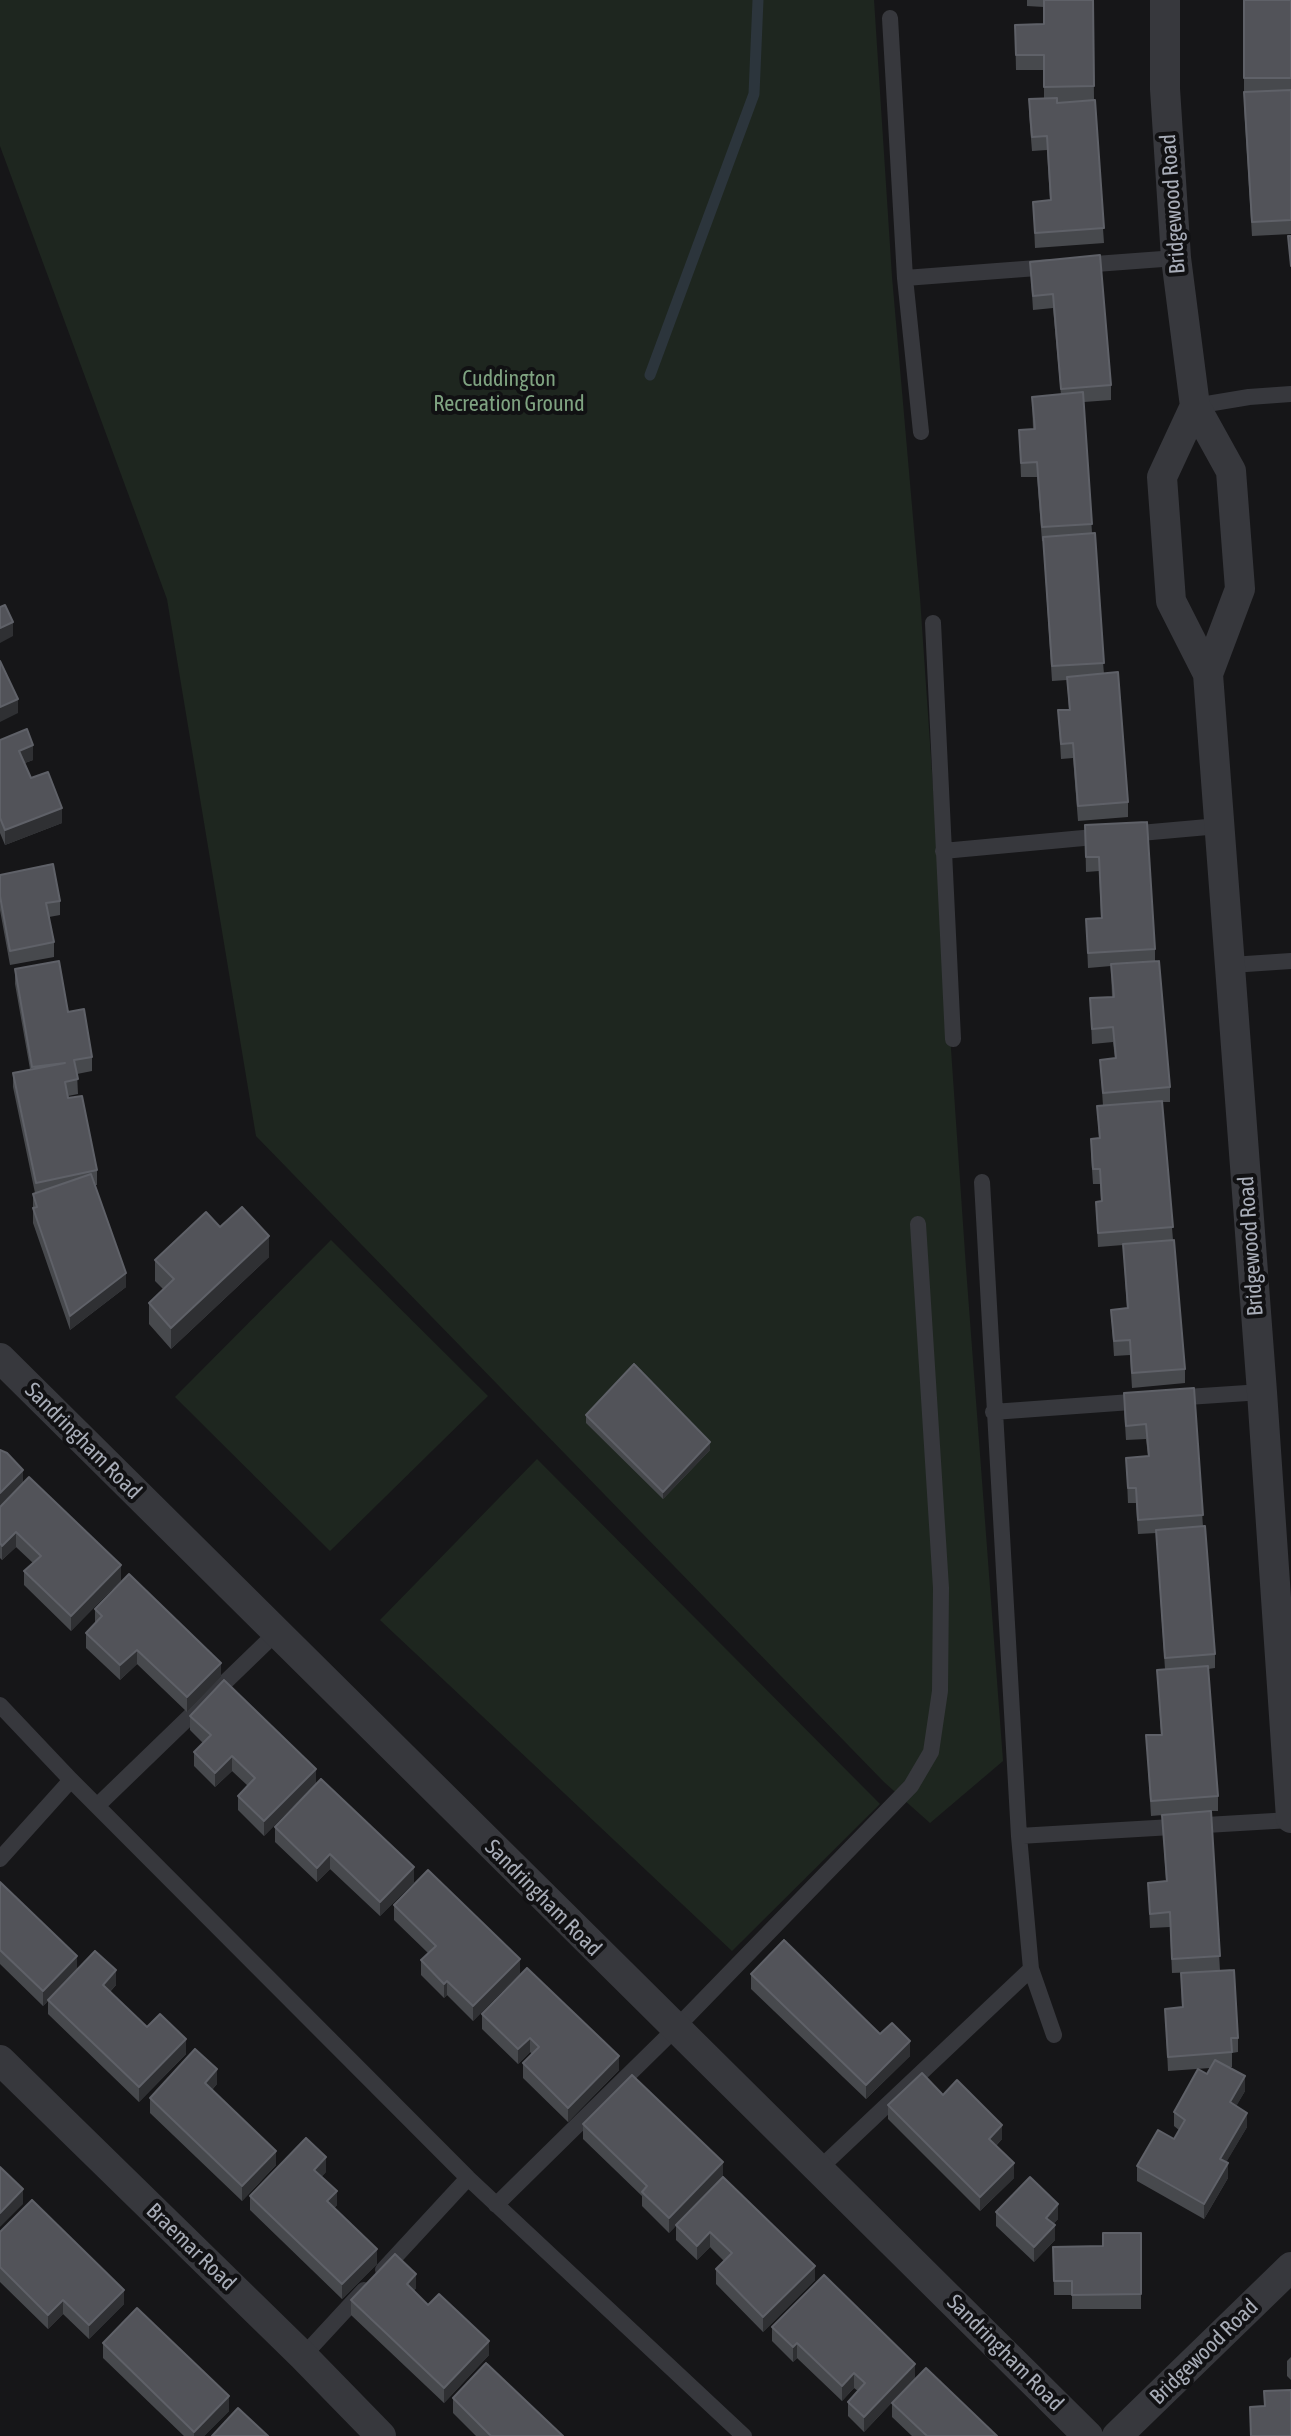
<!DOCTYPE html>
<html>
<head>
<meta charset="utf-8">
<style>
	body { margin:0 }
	canvas { display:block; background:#161618 }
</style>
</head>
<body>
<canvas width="1291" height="2436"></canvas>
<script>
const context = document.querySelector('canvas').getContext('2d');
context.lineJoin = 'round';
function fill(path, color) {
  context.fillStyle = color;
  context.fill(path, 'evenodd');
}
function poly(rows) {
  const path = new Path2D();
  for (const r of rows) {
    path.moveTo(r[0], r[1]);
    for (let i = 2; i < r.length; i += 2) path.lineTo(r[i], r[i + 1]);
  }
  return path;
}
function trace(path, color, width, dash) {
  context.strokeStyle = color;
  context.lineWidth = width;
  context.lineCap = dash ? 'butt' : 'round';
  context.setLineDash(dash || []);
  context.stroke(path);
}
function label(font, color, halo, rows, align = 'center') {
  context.font = font + ' "Asap Condensed",sans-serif';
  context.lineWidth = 8;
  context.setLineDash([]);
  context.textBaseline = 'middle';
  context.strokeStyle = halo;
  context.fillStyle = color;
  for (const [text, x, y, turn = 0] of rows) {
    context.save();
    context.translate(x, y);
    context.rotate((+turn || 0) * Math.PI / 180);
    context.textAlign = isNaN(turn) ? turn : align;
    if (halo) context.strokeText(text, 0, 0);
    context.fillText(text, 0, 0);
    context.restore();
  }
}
const green = poly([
	[0,0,874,0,892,277,920,598,966,1268,1003,1761,930,1823,884,1782,256,1136,167,599,0,146],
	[331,1240,488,1396,330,1551,175,1397],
	[537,1459,880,1804,732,1951,380,1620]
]);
const stream = poly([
	[650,375,754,94,758,0]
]);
const lane = poly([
	[890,18,905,278,921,432],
	[1082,265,1176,258],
	[905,278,1050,267],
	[1195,406,1249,397,1291,394],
	[933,623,953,1039],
	[1129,834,1219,826],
	[943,851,1105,836],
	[1231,965,1291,961],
	[982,1182,1019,1836,1031,1969,1054,2035],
	[1172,1398,1262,1392],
	[993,1412,1145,1401],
	[0,1705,71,1780,468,2178,744,2436],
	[97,1806,276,1633],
	[1019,1836,1291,1820],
	[0,1859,71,1780],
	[819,2169,1031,1969],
	[496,2205,675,2029,911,1786,931,1752,940,1691,941,1588,918,1224],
	[383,2270,468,2178],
	[303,2356,364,2290]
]);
const street = poly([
	[1165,0,1165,89,1176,258,1195,406,1231,471,1240,589,1208,674],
	[1195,406,1162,477,1171,601,1208,674,1262,1392,1291,1818],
	[0,1358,1088,2436],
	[0,2060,303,2356,381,2436],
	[1117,2436,1291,2267]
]);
const wall = poly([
	[1027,0,1093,0,1094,100,1104,243,1035,248,1033,202,1050,200,1047,150,1032,151,1029,114,1029,99,1044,98,1044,70,1016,70,1015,25,1044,24,1044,7,1027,6],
	[1244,0,1291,0,1291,234,1252,236,1244,106],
	[1100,255,1111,385,1111,400,1084,402,1092,533,1104,674,1128,802,1128,817,1078,821,1073,758,1061,759,1058,710,1069,710,1067,680,1052,681,1043,541,1042,541,1037,477,1021,477,1019,430,1033,429,1032,397,1061,395,1053,308,1033,310,1030,262],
	[0,740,33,760,25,763,31,778,62,823,5,845,0,833],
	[1085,825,1155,949,1155,961,1170,1087,1170,1102,1162,1102,1173,1240,1185,1369,1185,1383,1132,1388,1130,1355,1114,1356,1111,1310,1127,1309,1123,1245,1098,1247,1096,1202,1101,1201,1100,1184,1093,1184,1091,1154,1091,1139,1099,1139,1097,1106,1103,1106,1100,1060,1115,1059,1113,1042,1092,1044,1090,998,1112,997,1111,966,1088,968,1086,919,1101,918,1099,871,1086,872],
	[0,875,60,901,60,915,49,917,54,942,54,957,10,965,0,910],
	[15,969,68,1012,92,1057,92,1071,77,1074,78,1094,68,1096,97,1170,97,1185,95,1185,126,1287,70,1330,33,1223,33,1194,35,1193,13,1087,13,1073,30,1069,15,984],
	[220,1227,269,1257,171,1349,149,1324,149,1303,163,1289,155,1281,155,1260],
	[1194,1388,1203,1527,1215,1654,1215,1668,1208,1669,1218,1796,1218,1811,1211,1811,1220,1971,1238,2038,1238,2052,1232,2053,1232,2067,1228,2067,1245,2091,1236,2106,1247,2127,1226,2162,1228,2178,1204,2219,1137,2181,1137,2166,1174,2139,1179,2130,1174,2126,1174,2112,1207,2074,1210,2068,1168,2071,1165,2009,1182,2007,1181,1973,1197,1972,1172,1973,1170,1927,1150,1928,1148,1883,1166,1881,1162,1815,1197,1812,1151,1816,1146,1735,1161,1735,1157,1670,1165,1669,1156,1533,1138,1534,1136,1503,1128,1503,1126,1458,1148,1456,1146,1439,1126,1440,1124,1408,1124,1393],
	[586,1415,710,1450,663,1499,586,1423],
	[0,1450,23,1483,121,1580,71,1631,24,1585,24,1571,33,1563,16,1547,2,1560,0,1558],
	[95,1609,221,1677,187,1712,137,1664,120,1680,86,1648,86,1633,95,1623],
	[190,1716,316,1783,264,1836,238,1810,238,1796,248,1786,232,1771,215,1787,194,1766,194,1752,203,1743,190,1730],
	[275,1827,414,1882,380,1916,330,1869,317,1882,275,1842],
	[0,1882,77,1969,116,1985,110,1992,147,2027,186,2054,139,2102,48,2014,48,2001,43,2006,0,1964],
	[394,1905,520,1973,473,2021,447,1995,444,1998,421,1975,421,1960,428,1953,394,1920],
	[751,1974,880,2034,910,2056,866,2099,751,1989],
	[482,2014,619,2070,568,2122,523,2078,523,2063,532,2054,530,2052,518,2064,482,2029],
	[217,2084,212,2090,276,2165,242,2201,150,2113,150,2098],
	[943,2095,1002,2139,996,2146,1014,2178,980,2211,888,2119,888,2105],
	[583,2124,723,2177,669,2233,642,2206,642,2196,583,2139],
	[326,2172,321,2177,337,2205,334,2208,377,2264,342,2299,250,2210,250,2196],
	[723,2177,815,2280,763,2332,716,2284,716,2269,724,2261,710,2247,697,2260,676,2240,676,2225],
	[996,2212,1058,2219,1053,2224,1055,2240,1034,2262,996,2226],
	[0,2232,124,2304,89,2339,63,2314,48,2329,0,2282],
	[1141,2233,1141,2309,1072,2309,1072,2295,1054,2295,1053,2247,1103,2246],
	[416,2288,414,2291,428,2305,489,2355,444,2403,351,2315,351,2300],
	[772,2327,915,2378,864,2432,848,2416,848,2402,858,2391,854,2388,842,2401,797,2358,793,2362,772,2341],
	[103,2343,229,2411,204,2436,184,2436,103,2358],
	[1291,2357,1291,2380,1287,2376,1287,2361],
	[453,2398,563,2436,476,2436,453,2413],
	[892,2403,997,2436,912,2436,892,2417]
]);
const shadedWall = poly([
	[13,622,13,636,0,643,0,628],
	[18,699,18,713,0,722,0,707],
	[33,745,33,760,19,765,19,751],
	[62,808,62,823,5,845,5,830],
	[269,1236,269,1257,171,1349,171,1328],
	[126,1273,126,1287,70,1330,70,1316],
	[710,1442,710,1450,663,1499,663,1492],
	[23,1470,23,1485,0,1507,0,1493],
	[16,1532,16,1547,2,1560,2,1546],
	[121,1565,121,1580,71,1631,71,1616],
	[137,1650,137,1664,120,1680,120,1665],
	[221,1663,221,1677,187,1712,187,1697],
	[232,1756,232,1771,215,1787,215,1773],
	[316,1769,316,1783,264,1836,264,1821],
	[330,1854,330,1869,317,1882,317,1868],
	[414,1867,414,1882,380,1916,380,1902],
	[77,1956,77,1970,43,2006,43,1991],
	[520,1959,520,1973,473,2021,473,2006],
	[116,1970,116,1985,103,1999,103,1985],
	[447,1981,447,1995,444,1998,444,1984],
	[530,2038,530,2052,518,2064,518,2049],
	[186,2039,186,2054,139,2102,139,2087],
	[910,2041,910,2056,866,2099,866,2085],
	[619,2056,619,2070,568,2122,568,2108],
	[217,2069,217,2084,205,2097,205,2083],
	[1245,2076,1245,2091,1230,2117,1230,2102],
	[1247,2113,1247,2127,1220,2173,1220,2159],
	[1002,2125,1002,2139,989,2153,989,2139],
	[276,2151,276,2165,242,2201,242,2186],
	[326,2157,326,2172,314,2184,314,2170],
	[723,2162,723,2177,669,2233,669,2218],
	[1014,2163,1014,2178,980,2211,980,2197],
	[1228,2163,1228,2178,1204,2219,1204,2204],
	[23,2189,23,2204,0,2227,0,2213],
	[337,2191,337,2205,327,2215,327,2201],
	[1058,2204,1058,2219,1046,2232,1046,2218],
	[1055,2225,1055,2240,1034,2262,1034,2247],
	[710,2232,710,2247,697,2260,697,2246],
	[377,2249,377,2264,342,2299,342,2284],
	[815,2266,815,2280,763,2332,763,2317],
	[416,2274,416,2288,407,2299,407,2284],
	[124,2290,124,2304,89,2339,89,2325],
	[63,2300,63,2314,48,2329,48,2315],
	[489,2341,489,2355,444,2403,444,2388],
	[797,2343,797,2358,793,2362,793,2347],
	[915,2364,915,2378,864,2432,864,2417],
	[854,2373,854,2388,842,2401,842,2386],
	[229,2396,229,2411,204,2436,194,2436,194,2432]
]);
const building = poly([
	[1044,0,1093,0,1094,86,1044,87,1044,55,1016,55,1015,25,1044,24,1044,0],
	[1244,0,1291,0,1291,78,1244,78,1244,0],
	[1291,90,1291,220,1252,222,1244,92,1291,90],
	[1057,98,1057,103,1095,100,1104,228,1035,233,1033,202,1051,200,1047,136,1032,137,1029,99,1057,98],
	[1288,236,1291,236,1291,266,1288,236],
	[1100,255,1111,385,1061,389,1053,294,1033,296,1030,262,1100,255],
	[1083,392,1092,524,1042,527,1037,462,1021,463,1019,430,1035,429,1032,397,1083,392],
	[1095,533,1104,663,1052,666,1043,537,1095,533],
	[5,605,13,622,0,628,0,607,5,605],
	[0,661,18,699,0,707,0,661],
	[1118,672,1128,802,1078,806,1073,743,1061,744,1058,710,1070,710,1067,677,1118,672],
	[27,729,33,745,19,751,31,778,48,772,62,808,5,830,0,818,0,740,27,729],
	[1147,822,1155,949,1088,953,1086,919,1102,918,1099,857,1086,857,1085,825,1147,822],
	[53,864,60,901,46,903,54,942,10,951,0,896,0,875,53,864],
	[59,961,68,1012,84,1009,92,1057,74,1060,78,1079,65,1082,68,1098,82,1096,97,1170,36,1183,13,1073,65,1063,32,1067,15,969,59,961],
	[1159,961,1170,1087,1103,1093,1100,1060,1116,1058,1113,1027,1092,1029,1090,998,1114,997,1111,964,1159,961],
	[1162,1101,1173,1227,1098,1233,1096,1202,1102,1201,1100,1169,1093,1169,1091,1139,1100,1138,1097,1106,1162,1101],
	[91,1174,126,1273,70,1316,33,1208,37,1207,33,1194,91,1174],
	[242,1207,269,1236,171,1328,149,1303,174,1279,155,1260,206,1212,220,1227,242,1207],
	[1174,1240,1185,1369,1132,1373,1130,1340,1114,1341,1111,1310,1128,1308,1123,1244,1174,1240],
	[634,1364,710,1442,663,1492,586,1415,634,1364],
	[1194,1388,1203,1515,1138,1520,1136,1488,1128,1488,1126,1458,1149,1456,1146,1424,1126,1426,1124,1393,1194,1388],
	[0,1450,7,1453,23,1470,0,1493,0,1450],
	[29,1477,121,1565,71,1616,24,1571,41,1556,16,1532,2,1546,0,1543,0,1507,29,1477],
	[1205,1526,1215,1654,1165,1658,1156,1530,1205,1526],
	[129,1574,221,1663,187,1697,137,1650,120,1665,86,1633,102,1616,95,1609,129,1574],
	[1208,1666,1218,1796,1151,1801,1146,1735,1162,1735,1157,1670,1208,1666],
	[224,1680,316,1769,264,1821,238,1796,255,1778,232,1756,215,1773,194,1752,211,1735,190,1716,224,1680],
	[321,1779,414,1867,380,1902,330,1854,317,1868,275,1827,321,1779],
	[1211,1811,1220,1956,1172,1959,1170,1912,1150,1914,1148,1883,1167,1881,1162,1815,1211,1811],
	[428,1870,520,1959,473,2006,447,1981,444,1984,421,1960,436,1946,394,1905,428,1870],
	[0,1882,77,1956,43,1991,0,1950,0,1882],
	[784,1940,880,2034,892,2023,910,2041,866,2085,751,1974,784,1940],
	[95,1951,116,1970,103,1985,147,2027,160,2014,186,2039,139,2087,48,2000,95,1951],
	[527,1968,619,2056,568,2108,523,2063,539,2047,530,2038,518,2049,482,2014,527,1968],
	[1234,1970,1238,2038,1231,2038,1232,2052,1168,2057,1165,2009,1183,2007,1181,1973,1234,1970],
	[195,2049,217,2069,205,2083,276,2151,242,2186,150,2098,195,2049],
	[1215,2060,1245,2076,1230,2102,1247,2113,1220,2159,1228,2163,1204,2204,1137,2166,1158,2130,1174,2139,1185,2120,1174,2112,1198,2069,1207,2074,1215,2060],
	[922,2073,943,2095,957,2080,1002,2125,989,2139,1014,2163,980,2197,888,2105,922,2073],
	[632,2075,723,2162,669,2218,642,2192,647,2186,583,2124,632,2075],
	[306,2138,326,2157,314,2170,337,2191,327,2201,377,2249,342,2284,250,2196,306,2138],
	[0,2167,23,2189,0,2213,0,2167],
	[723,2177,815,2266,763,2317,716,2269,732,2253,710,2232,697,2246,676,2225,723,2177],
	[1030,2177,1058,2204,1046,2218,1055,2225,1034,2247,996,2212,1030,2177],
	[32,2200,124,2290,89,2325,63,2300,48,2315,0,2267,0,2232,32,2200],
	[1103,2233,1141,2233,1141,2294,1072,2295,1072,2281,1054,2281,1053,2247,1103,2246,1103,2233],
	[395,2254,416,2274,407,2284,428,2305,439,2294,489,2341,444,2388,351,2300,395,2254],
	[824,2275,915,2364,864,2417,848,2402,865,2383,854,2373,842,2386,797,2343,793,2347,772,2327,824,2275],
	[137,2308,229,2396,194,2432,103,2343,137,2308],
	[486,2363,563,2436,491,2436,453,2398,486,2363],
	[926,2368,997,2436,927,2436,892,2403,926,2368],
	[1291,2390,1291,2436,1251,2436,1250,2407,1265,2406,1264,2391,1291,2390],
	[238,2408,268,2436,212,2436,238,2408]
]);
const streetNames = [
	["Bridgewood Road",1173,204,-94],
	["Bridgewood Road",1251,1246,-94],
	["Sandringham Road",83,1441,45],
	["Sandringham Road",543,1898,45],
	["Braemar Road",191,2247,44],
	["Bridgewood Road",1204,2352,-44],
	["Sandringham Road",1005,2353,45]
];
const parkNames = [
	["Cuddington",509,379],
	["Recreation Ground",509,404]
];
fill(green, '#1e261f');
trace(stream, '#2c353c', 11);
trace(lane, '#37383d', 16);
trace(street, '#37383d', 30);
fill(wall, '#47494d');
fill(shadedWall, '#2f3033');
fill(building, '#525359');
trace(building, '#5f6168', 2);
label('22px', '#a8adb8', '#111113', streetNames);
label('22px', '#7fa381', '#111113', parkNames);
</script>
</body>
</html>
